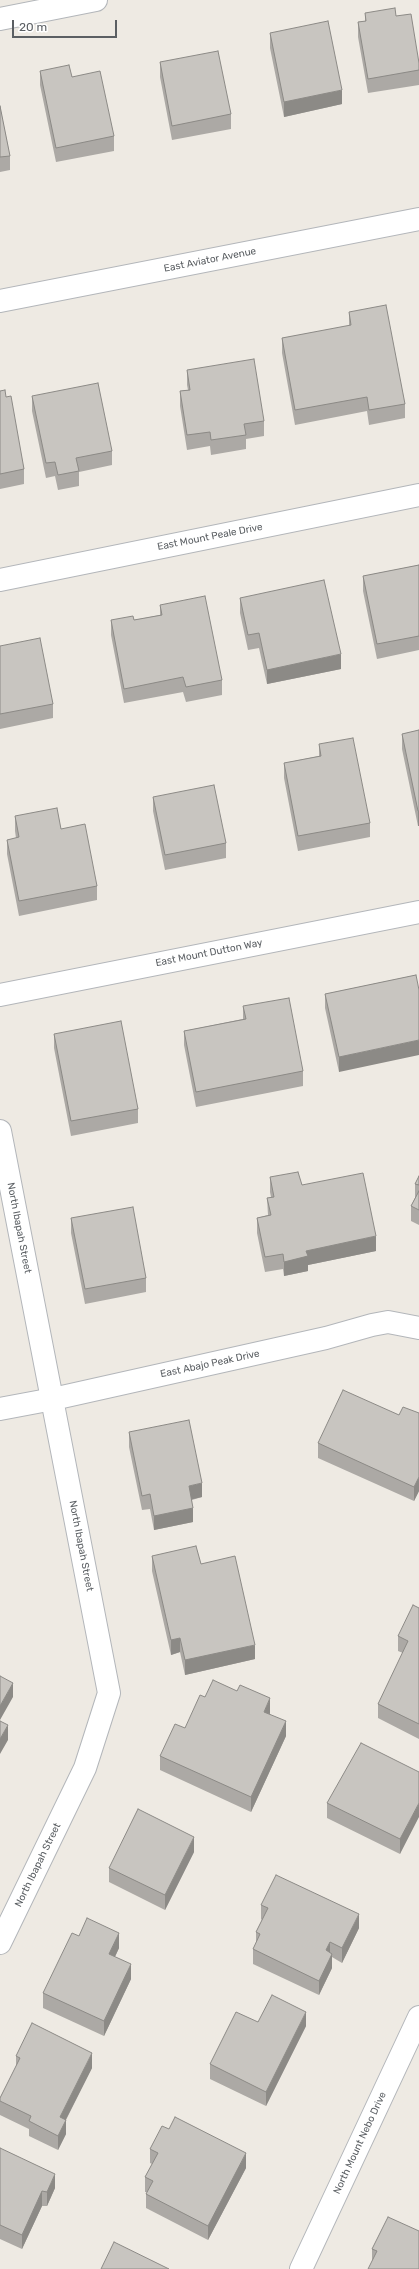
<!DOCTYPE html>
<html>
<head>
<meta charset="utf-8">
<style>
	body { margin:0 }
	#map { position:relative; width:419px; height:2269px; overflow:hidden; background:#eeeae3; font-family:Rubik,sans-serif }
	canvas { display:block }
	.scale { position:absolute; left:12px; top:20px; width:105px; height:18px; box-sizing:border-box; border:2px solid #5b5f63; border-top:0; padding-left:5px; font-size:12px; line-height:14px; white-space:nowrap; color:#5b5f63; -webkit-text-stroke:3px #fff; paint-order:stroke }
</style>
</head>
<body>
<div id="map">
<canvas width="419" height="2269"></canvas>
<div class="scale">20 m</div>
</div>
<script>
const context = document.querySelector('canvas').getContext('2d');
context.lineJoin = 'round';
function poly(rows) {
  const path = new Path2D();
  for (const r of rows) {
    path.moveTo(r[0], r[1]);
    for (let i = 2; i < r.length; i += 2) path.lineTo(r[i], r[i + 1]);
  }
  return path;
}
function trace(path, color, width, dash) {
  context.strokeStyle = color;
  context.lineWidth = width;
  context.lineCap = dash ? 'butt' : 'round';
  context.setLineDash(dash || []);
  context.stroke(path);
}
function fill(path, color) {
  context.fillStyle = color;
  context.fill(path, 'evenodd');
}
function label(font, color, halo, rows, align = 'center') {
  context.font = font + ' Rubik,sans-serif';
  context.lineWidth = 4;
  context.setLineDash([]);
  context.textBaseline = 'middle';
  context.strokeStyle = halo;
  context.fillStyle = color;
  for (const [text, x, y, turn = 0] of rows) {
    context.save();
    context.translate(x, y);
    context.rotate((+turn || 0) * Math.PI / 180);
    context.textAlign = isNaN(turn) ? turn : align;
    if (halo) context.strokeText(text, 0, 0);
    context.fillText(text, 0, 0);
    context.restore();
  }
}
const minor = poly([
	[0,19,96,0],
	[0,301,419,219],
	[0,580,419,495],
	[0,995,419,912],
	[0,1131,109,1693,85,1768,0,1943],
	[0,1409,53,1399,326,1338,372,1325,388,1322,419,1328],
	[301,2269,419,2017]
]);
const wall = poly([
	[365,13,396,16,419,63,419,85,368,93,358,37,358,22,365,21],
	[270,33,342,104,284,117,270,48],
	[160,62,231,114,231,129,172,140,160,77],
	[40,71,72,77,114,136,114,151,56,162,40,85],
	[0,106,10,156,10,170,0,172],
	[349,312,405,404,405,418,369,425,367,411,295,425,282,353,282,338,349,326],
	[187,370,264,421,264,436,246,439,246,449,211,455,210,446,187,450,180,406,180,391,188,390,187,385],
	[0,391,6,397,24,469,24,484,0,489],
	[32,396,112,451,112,465,79,472,79,486,58,490,55,476,46,478,32,411],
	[419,565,419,650,377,659,363,591,363,576],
	[240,598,341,669,267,684,259,648,248,650,240,613],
	[160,605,222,680,222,695,186,702,183,692,124,703,111,635,111,620,134,620,160,615],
	[0,646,53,704,53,718,0,729],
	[419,730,419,826,418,826,402,749,402,734],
	[319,744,370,823,370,837,298,851,284,778,284,763,319,756],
	[153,797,226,843,226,858,165,870,153,811],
	[15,816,61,829,97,886,97,900,19,916,7,854,7,840,16,838,15,831],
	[416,975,339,1072,325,1008,325,994],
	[243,1006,303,1071,303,1086,196,1107,184,1045,184,1031,243,1019],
	[54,1034,138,1109,138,1123,71,1136,54,1048],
	[419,1176,419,1225,411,1221,411,1206,415,1198,415,1184],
	[270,1177,302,1185,376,1251,308,1265,308,1271,284,1276,283,1269,265,1272,257,1233,257,1218,268,1215,267,1198,271,1197,270,1192],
	[71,1218,146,1278,146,1292,85,1304,71,1233],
	[419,1413,419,1491,414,1501,318,1458,318,1443,399,1415],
	[129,1432,202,1497,192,1500,193,1522,154,1530,150,1509,142,1510,129,1447],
	[152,1556,201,1564,255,1659,185,1675,180,1652,171,1655,152,1571],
	[419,1608,419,1739,378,1718,378,1704,403,1653,398,1651,398,1636],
	[205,1697,270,1713,270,1714,286,1736,251,1812,160,1770,160,1756,185,1728],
	[419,1772,400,1854,327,1818,327,1803],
	[194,1852,165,1910,109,1882,109,1868],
	[261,1905,359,1928,342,1963,332,1957,332,1968,319,1995,253,1964,253,1949,256,1943,256,1932,262,1920,261,1919],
	[79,1936,119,1948,115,1957,131,1979,104,2036,43,2008,43,1993],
	[258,2022,306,2026,266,2106,210,2079,210,2064],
	[16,2056,92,2068,66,2120,66,2134,58,2150,29,2136,29,2129,0,2115,0,2098,16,2068],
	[0,2148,55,2188,47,2206,42,2206,22,2249,0,2239],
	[150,2149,246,2168,208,2240,146,2208,146,2194,147,2192,145,2192,145,2177,152,2164,150,2163],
	[419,2231,372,2262,372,2249]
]);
const shadedWall = poly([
	[342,90,342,104,284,117,284,102],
	[341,654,341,669,267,684,267,670],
	[418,811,419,811,419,826,418,826],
	[419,1040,419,1055,339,1072,339,1057],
	[376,1236,376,1251,308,1265,308,1271,284,1276,284,1262,306,1251],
	[419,1477,419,1491,414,1501,414,1487],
	[202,1483,202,1497,189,1500,189,1486],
	[193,1508,193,1522,154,1530,154,1516],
	[180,1638,180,1652,171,1655,171,1640],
	[255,1645,255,1659,185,1675,185,1660],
	[13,1683,13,1697,0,1720,0,1706],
	[270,1698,270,1713,264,1726,264,1712],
	[286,1721,286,1736,251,1812,251,1797],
	[8,1725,8,1740,0,1754,0,1739],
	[419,1803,419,1817,400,1854,400,1839],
	[194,1837,194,1852,165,1910,165,1895],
	[359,1914,359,1928,342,1963,342,1948],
	[119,1933,119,1948,109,1969,109,1954],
	[330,1942,330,1956,326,1950],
	[332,1954,332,1968,319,1995,319,1981],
	[131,1964,131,1979,104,2036,104,2021],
	[306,2012,306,2026,266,2106,266,2092],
	[92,2053,92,2068,60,2131,60,2117],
	[66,2120,66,2134,58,2150,58,2136],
	[246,2153,246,2168,208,2240,208,2226],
	[55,2174,55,2188,47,2206,47,2192],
	[42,2191,42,2206,22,2249,22,2235]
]);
const building = poly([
	[395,8,396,16,411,14,419,63,419,70,368,79,358,22,366,21,365,13,395,8],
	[328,21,342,90,284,102,270,33,328,21],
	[218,51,231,114,172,126,160,62,218,51],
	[69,65,72,77,100,71,114,136,56,148,40,71,69,65],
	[0,106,10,156,0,157,0,106],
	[386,305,405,404,369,410,367,397,295,410,282,338,351,325,349,312,386,305],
	[254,359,264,421,244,424,246,435,211,440,210,432,187,435,180,391,190,390,187,370,254,359],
	[98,383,112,451,76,458,79,471,58,475,55,462,46,463,32,396,98,383],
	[5,390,6,397,11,396,24,469,0,474,0,391,5,390],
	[419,565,419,636,377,644,363,576,419,565],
	[324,580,341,654,267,670,259,633,248,635,240,598,324,580],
	[205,596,222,680,186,687,183,677,124,689,111,620,133,616,134,620,162,615,160,605,205,596],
	[40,638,53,704,0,714,0,646,40,638],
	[419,730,419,811,418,811,402,734,419,730],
	[353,738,370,823,298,836,284,763,321,756,319,744,353,738],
	[214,785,226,843,165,855,153,797,214,785],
	[57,808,61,829,85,824,97,886,19,901,7,840,19,837,15,816,57,808],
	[416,975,419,990,419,1040,339,1057,325,994,416,975],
	[289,998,303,1071,196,1092,184,1031,246,1019,243,1006,289,998],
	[121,1021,138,1109,71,1121,54,1034,121,1021],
	[298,1172,302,1185,363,1173,376,1236,306,1251,308,1256,284,1262,283,1254,265,1257,257,1218,271,1215,267,1198,274,1197,270,1177,298,1172],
	[419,1176,419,1185,415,1184,419,1176],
	[419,1191,419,1210,411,1206,419,1191],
	[133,1207,146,1278,85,1289,71,1218,133,1207],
	[343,1390,399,1415,403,1407,419,1413,419,1477,414,1487,318,1443,343,1390],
	[189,1420,202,1483,189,1486,193,1508,154,1516,150,1494,142,1496,129,1432,189,1420],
	[196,1546,201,1564,235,1556,255,1645,185,1660,180,1638,171,1640,152,1556,196,1546],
	[413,1605,419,1608,419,1724,378,1704,408,1641,398,1636,413,1605],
	[0,1676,13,1683,0,1706,0,1676],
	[213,1680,237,1691,240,1685,270,1698,264,1712,286,1721,251,1797,160,1756,175,1724,185,1728,200,1695,205,1697,213,1680],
	[0,1721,8,1725,0,1739,0,1721],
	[361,1743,419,1772,419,1803,400,1839,327,1803,361,1743],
	[138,1809,194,1837,165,1895,109,1868,138,1809],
	[276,1875,359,1914,342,1948,330,1942,326,1950,332,1954,319,1981,253,1949,260,1934,256,1932,268,1908,261,1905,276,1875],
	[87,1918,119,1933,109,1954,131,1964,104,2021,43,1993,72,1933,79,1936,87,1918],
	[272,1995,306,2012,266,2092,210,2064,236,2012,258,2022,272,1995],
	[32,2023,92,2053,60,2117,66,2120,58,2136,29,2121,31,2116,0,2101,0,2098,20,2058,16,2056,32,2023],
	[175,2117,246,2153,208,2226,146,2194,153,2181,145,2177,158,2153,150,2149,162,2126,169,2129,175,2117],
	[0,2148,55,2174,47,2192,42,2191,22,2235,0,2225,0,2148],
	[388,2217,419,2231,419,2269,368,2269,377,2251,372,2249,388,2217],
	[114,2242,169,2269,101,2269,114,2242]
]);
const streetNames = [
	["East Aviator Avenue",210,260,-11],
	["East Mount Peale Drive",210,537,-11],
	["East Mount Dutton Way",209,953,-11],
	["North Ibapah Street",19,1228,79],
	["East Abajo Peak Drive",210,1364,-12],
	["North Ibapah Street",81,1546,79],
	["North Ibapah Street",38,1865,-64],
	["North Mount Nebo Drive",360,2143,-65]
];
trace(minor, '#b3b6ba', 24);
trace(minor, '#fff', 22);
fill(wall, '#aca9a5');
fill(shadedWall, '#8c8a86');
fill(building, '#c8c5c0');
trace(building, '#8c8a86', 1);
label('10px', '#5b5f63', '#fff', streetNames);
</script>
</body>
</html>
